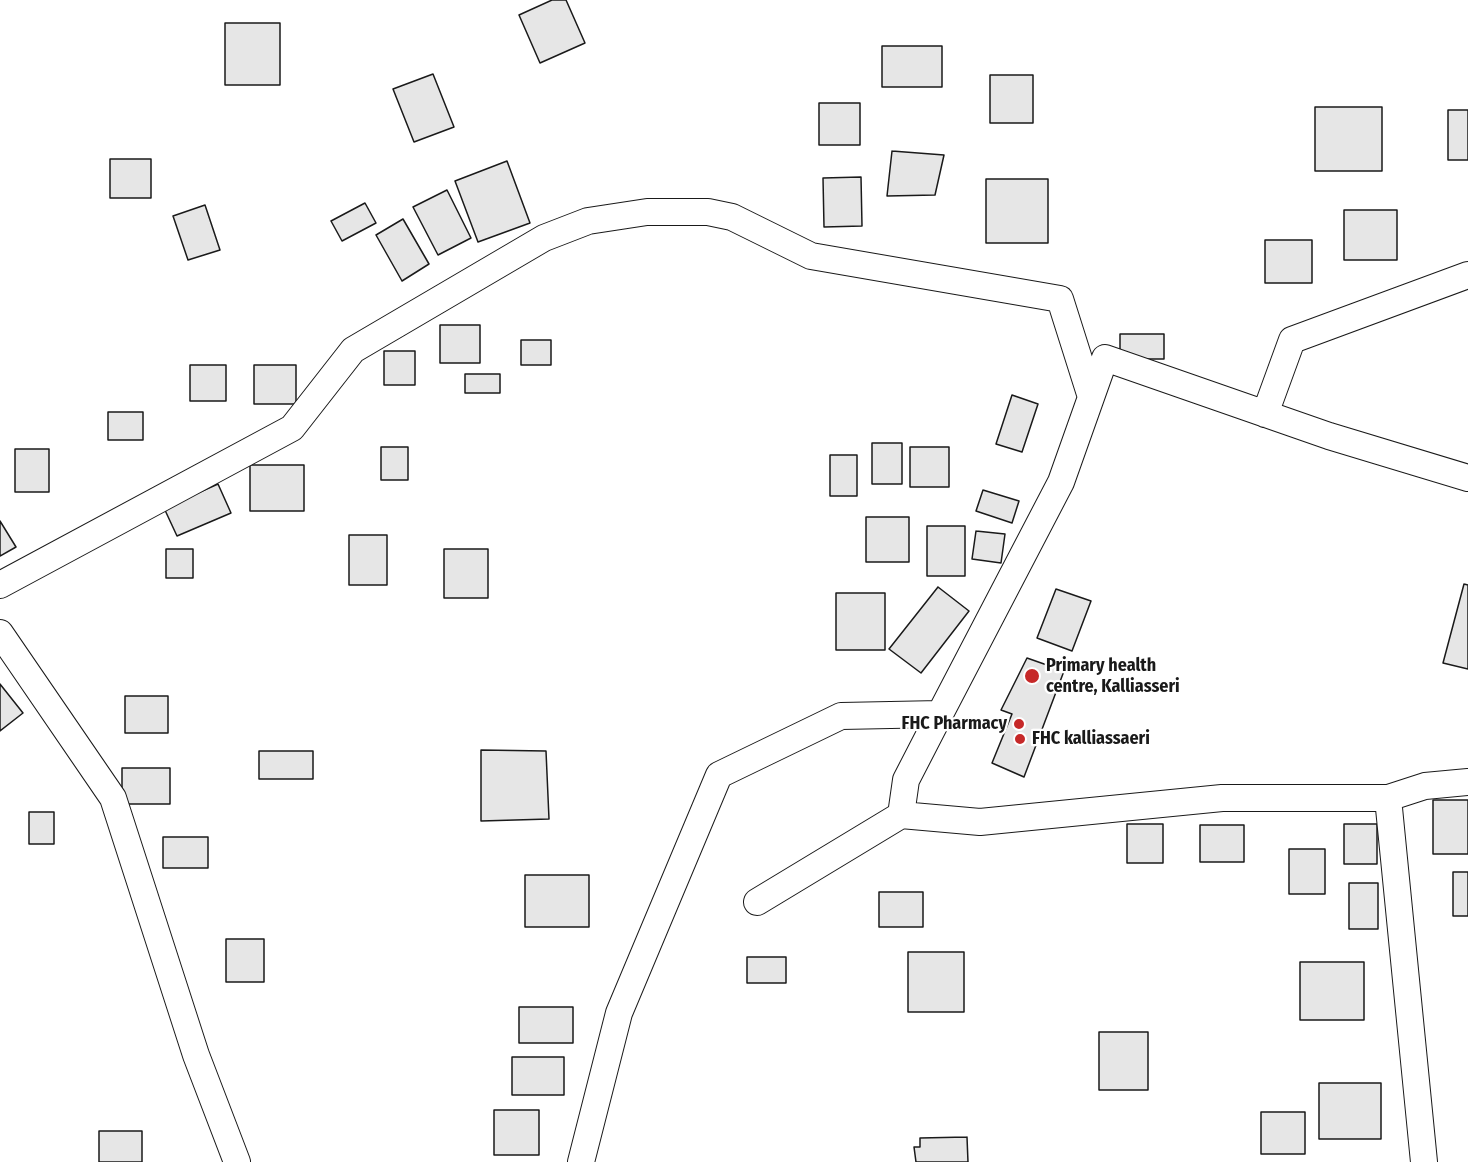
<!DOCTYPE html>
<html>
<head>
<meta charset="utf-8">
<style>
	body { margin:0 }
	canvas { display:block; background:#fff }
</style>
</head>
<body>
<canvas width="1468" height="1162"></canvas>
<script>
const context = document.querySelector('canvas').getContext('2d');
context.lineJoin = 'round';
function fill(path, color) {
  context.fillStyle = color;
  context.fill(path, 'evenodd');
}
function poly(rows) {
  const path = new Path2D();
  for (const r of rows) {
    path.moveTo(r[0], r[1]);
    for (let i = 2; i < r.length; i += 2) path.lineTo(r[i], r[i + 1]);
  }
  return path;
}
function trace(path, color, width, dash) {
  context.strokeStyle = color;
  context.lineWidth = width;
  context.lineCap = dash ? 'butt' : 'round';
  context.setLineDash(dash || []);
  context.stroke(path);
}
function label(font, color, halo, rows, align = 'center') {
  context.font = font + ' "Fira Sans Condensed",sans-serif';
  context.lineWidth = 4.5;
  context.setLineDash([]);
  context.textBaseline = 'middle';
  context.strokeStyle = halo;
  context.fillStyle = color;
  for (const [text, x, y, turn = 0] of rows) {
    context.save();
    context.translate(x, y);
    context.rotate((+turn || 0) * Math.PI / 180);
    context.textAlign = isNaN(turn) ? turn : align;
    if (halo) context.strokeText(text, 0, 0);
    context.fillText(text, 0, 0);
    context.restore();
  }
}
const building = poly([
	[552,0,566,0,585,43,540,63,519,15,552,0],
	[225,23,280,23,280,85,225,85,225,23],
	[882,46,942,46,942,87,882,87,882,46],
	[433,74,454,127,414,142,393,89,433,74],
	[990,75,1033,75,1033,123,990,123,990,75],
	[819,103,860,103,860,145,819,145,819,103],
	[1315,107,1382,107,1382,171,1315,171,1315,107],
	[1448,110,1468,110,1468,160,1448,160,1448,110],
	[892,151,944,155,935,195,887,196,892,151],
	[110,159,151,159,151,198,110,198,110,159],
	[507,161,530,223,478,242,455,181,507,161],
	[861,177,862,226,824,227,823,178,861,177],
	[986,179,1048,179,1048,243,986,243,986,179],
	[447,190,471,238,438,255,413,207,447,190],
	[365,203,376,223,342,241,331,221,365,203],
	[205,205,220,250,188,260,173,216,205,205],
	[1344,210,1397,210,1397,260,1344,260,1344,210],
	[403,219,429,264,402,281,376,235,403,219],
	[1265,240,1312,240,1312,283,1265,283,1265,240],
	[440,325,480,325,480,363,440,363,440,325],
	[1120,334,1164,334,1164,359,1120,359,1120,334],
	[521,340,551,340,551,365,521,365,521,340],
	[384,351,415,351,415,385,384,385,384,351],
	[190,365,226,365,226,401,190,401,190,365],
	[254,365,296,365,296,404,254,404,254,365],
	[465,374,500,374,500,393,465,393,465,374],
	[1012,395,1038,404,1022,452,996,444,1012,395],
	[108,412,143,412,143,440,108,440,108,412],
	[872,443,902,443,902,484,872,484,872,443],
	[381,447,408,447,408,480,381,480,381,447],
	[910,447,949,447,949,487,910,487,910,447],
	[15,449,49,449,49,492,15,492,15,449],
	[830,455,857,455,857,496,830,496,830,455],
	[250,465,304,465,304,511,250,511,250,465],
	[218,484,231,513,177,536,164,508,218,484],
	[983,490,1019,501,1012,523,976,511,983,490],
	[866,517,909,517,909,562,866,562,866,517],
	[0,521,16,547,0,556,0,521],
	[927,526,965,526,965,576,927,576,927,526],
	[976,531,1005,534,1001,563,972,559,976,531],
	[349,535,387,535,387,585,349,585,349,535],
	[166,549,193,549,193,578,166,578,166,549],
	[444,549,488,549,488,598,444,598,444,549],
	[1464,584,1468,585,1468,669,1443,663,1464,584],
	[938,587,969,611,921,673,889,649,938,587],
	[1056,589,1091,601,1072,651,1037,638,1056,589],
	[836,593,885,593,885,650,836,650,836,593],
	[1027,658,1064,671,1024,777,992,763,1012,714,1001,710,1027,658],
	[0,684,23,713,0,731,0,684],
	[125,696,168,696,168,733,125,733,125,696],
	[481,750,546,751,549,819,481,821,481,750],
	[259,751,313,751,313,779,259,779,259,751],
	[122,768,170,768,170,804,122,804,122,768],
	[1433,800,1468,800,1468,854,1433,854,1433,800],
	[29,812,54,812,54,844,29,844,29,812],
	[1127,824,1163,824,1163,863,1127,863,1127,824],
	[1344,824,1377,824,1377,864,1344,864,1344,824],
	[1200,825,1244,825,1244,862,1200,862,1200,825],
	[163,837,208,837,208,868,163,868,163,837],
	[1289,849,1325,849,1325,894,1289,894,1289,849],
	[1453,872,1468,872,1468,916,1453,916,1453,872],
	[525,875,589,875,589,927,525,927,525,875],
	[1349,883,1378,883,1378,929,1349,929,1349,883],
	[879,892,923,892,923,927,879,927,879,892],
	[226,939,264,939,264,982,226,982,226,939],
	[908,952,964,952,964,1012,908,1012,908,952],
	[747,957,786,957,786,983,747,983,747,957],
	[1300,962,1364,962,1364,1020,1300,1020,1300,962],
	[519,1007,573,1007,573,1043,519,1043,519,1007],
	[1099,1032,1148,1032,1148,1090,1099,1090,1099,1032],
	[512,1057,564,1057,564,1095,512,1095,512,1057],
	[1319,1083,1381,1083,1381,1139,1319,1139,1319,1083],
	[494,1110,539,1110,539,1155,494,1155,494,1110],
	[1261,1112,1305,1112,1305,1154,1261,1154,1261,1112],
	[99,1131,142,1131,142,1162,99,1162,99,1131],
	[967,1137,968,1162,916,1162,914,1147,920,1147,920,1138,967,1137]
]);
const minor = poly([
	[1265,414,1292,340,1468,275],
	[0,585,292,428,353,350,544,238,588,221,647,212,708,212,732,217,811,256,1060,299,1091,397],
	[0,633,113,798,196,1055,237,1162],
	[1388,798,1424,1162],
	[901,815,906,780,940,714],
	[757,902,901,815,980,822,1222,798,1388,798,1425,786,1468,782],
	[581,1162,619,1013,719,775,841,716,940,714,1061,482,1105,358,1329,436,1468,478]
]);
const markers = [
	[1032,676,8,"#c62828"],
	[1019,724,6,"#c62828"],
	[1020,739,6,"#c62828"]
];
const poiNames = [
	["Primary health",1046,666],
	["centre, Kalliasseri",1046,687],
	["FHC Pharmacy",1007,724,"right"],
	["FHC kalliassaeri",1032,739]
];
fill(building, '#e6e6e6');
trace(building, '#1a1a1a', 1.5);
trace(minor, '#1a1a1a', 28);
trace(minor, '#fff', 26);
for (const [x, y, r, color] of markers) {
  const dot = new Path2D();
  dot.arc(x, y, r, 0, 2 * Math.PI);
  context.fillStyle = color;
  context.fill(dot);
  trace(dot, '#fff', 2);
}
label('bold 18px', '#1a1a1a', '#fff', poiNames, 'left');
</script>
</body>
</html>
